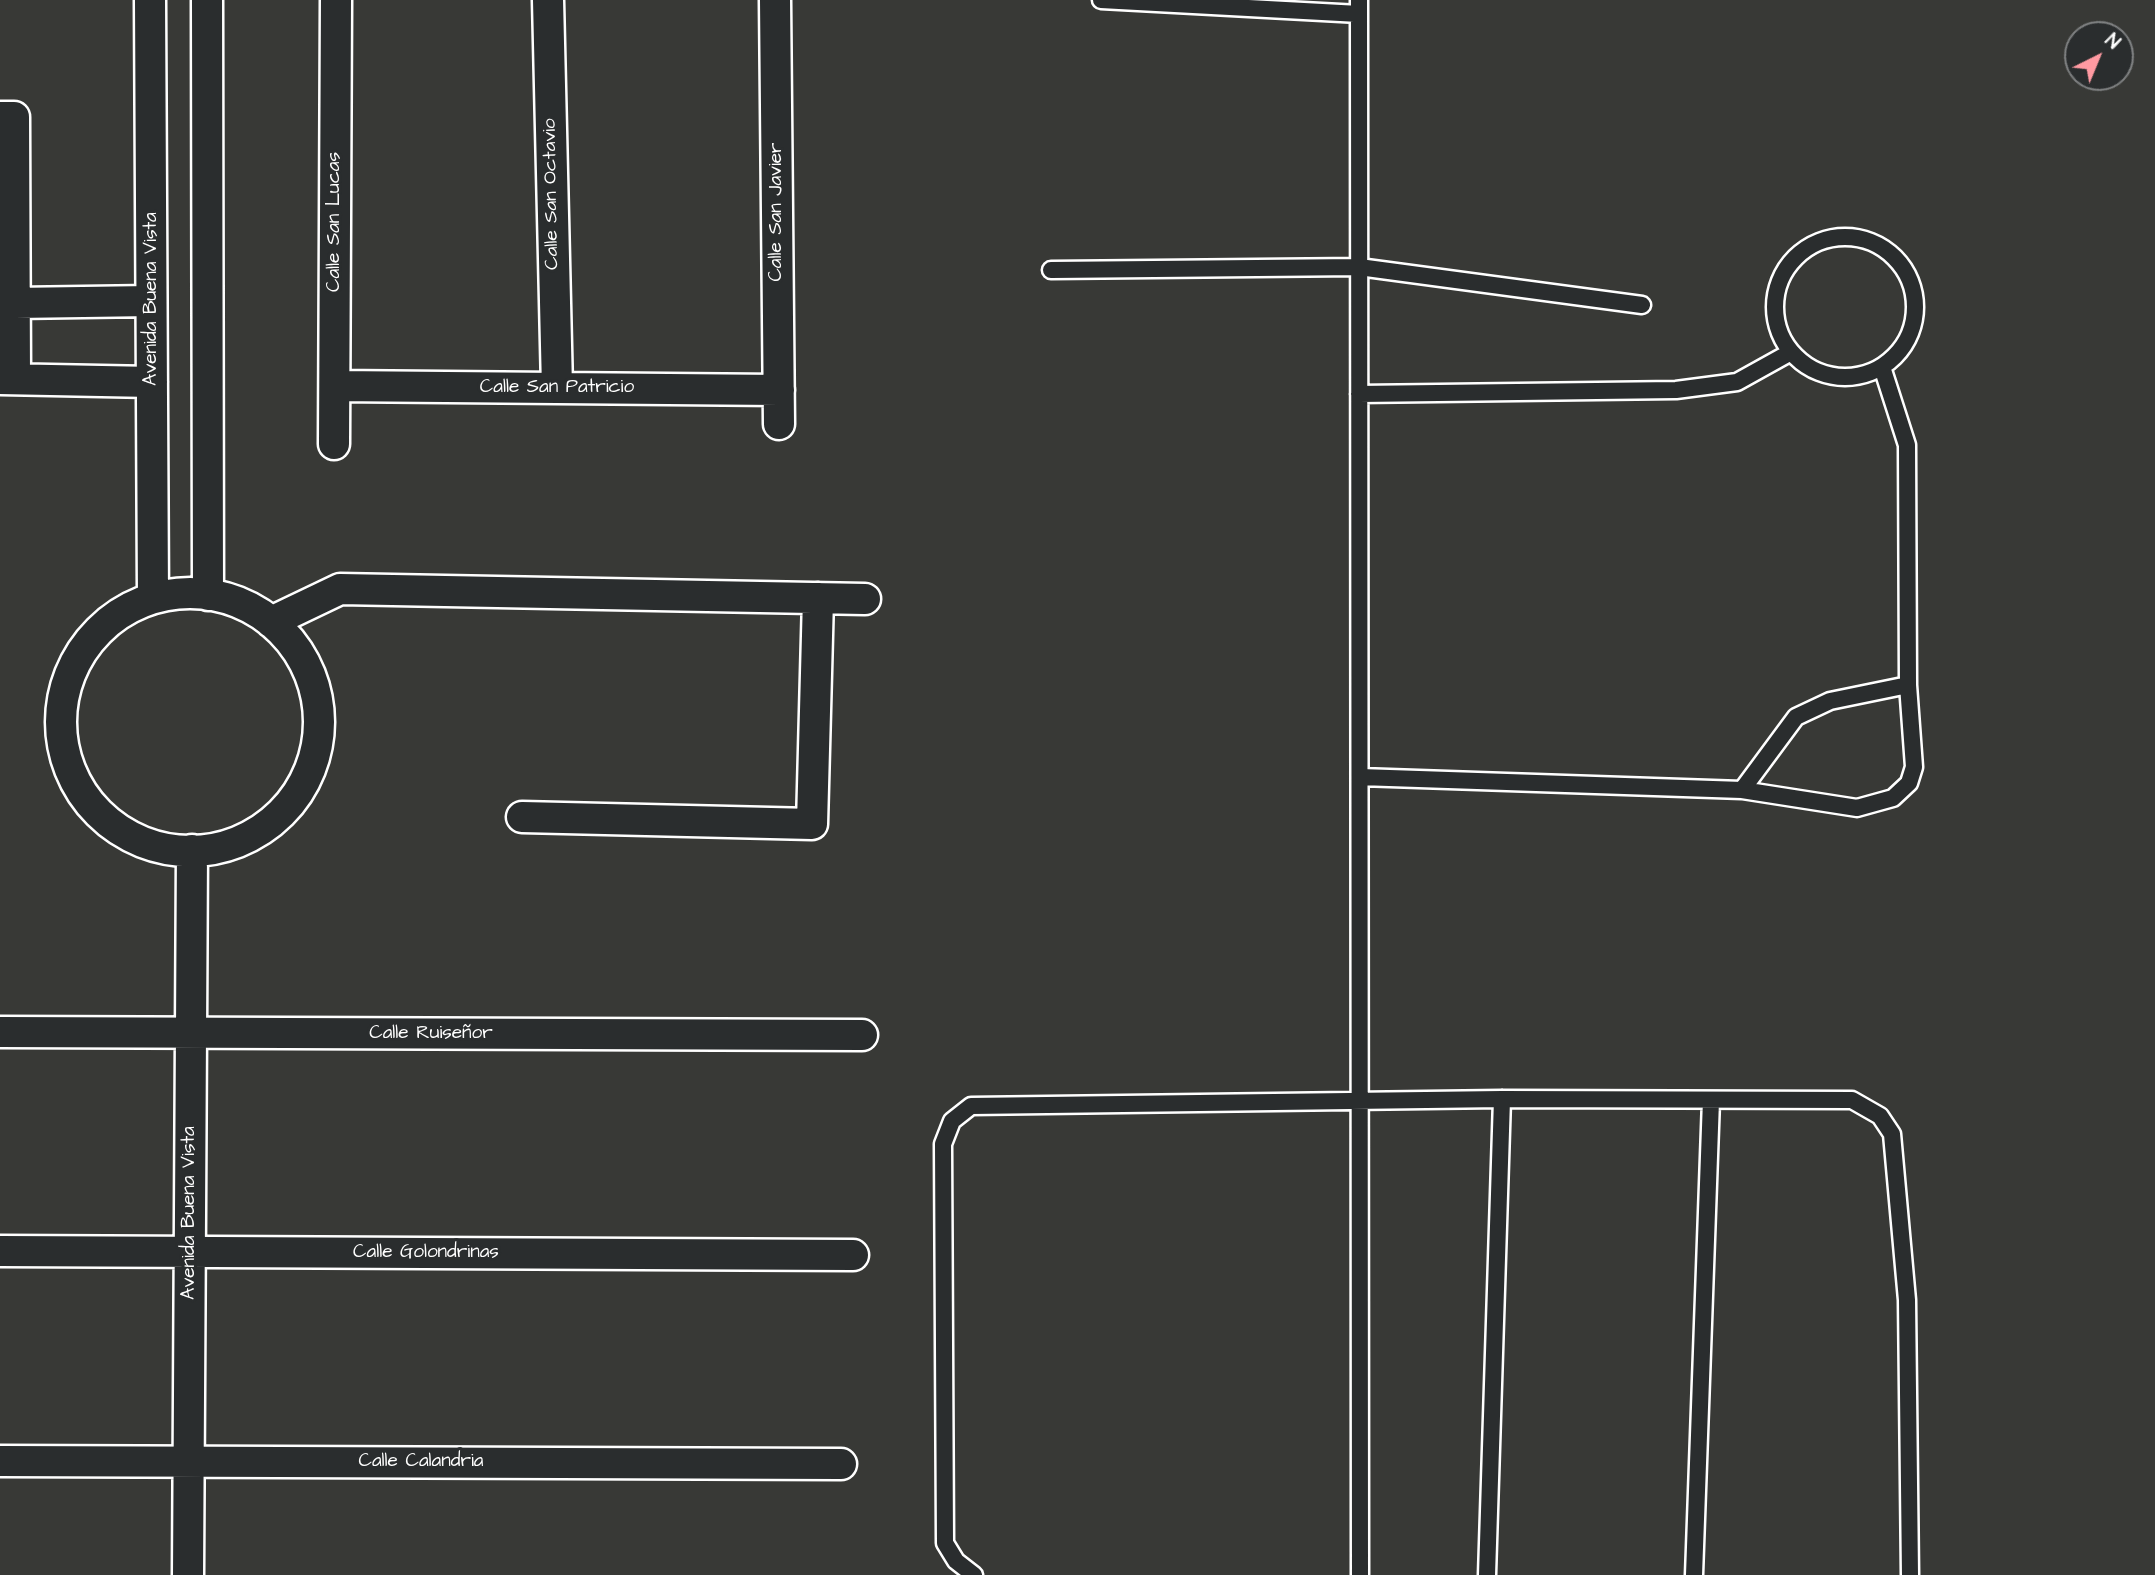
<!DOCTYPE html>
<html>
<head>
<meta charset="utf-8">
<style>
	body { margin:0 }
	#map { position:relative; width:2155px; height:1575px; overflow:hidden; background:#383936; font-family:"Architects Daughter",sans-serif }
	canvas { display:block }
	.north { position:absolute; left:2064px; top:21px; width:70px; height:70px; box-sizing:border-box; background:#2a2d2e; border:2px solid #7f8182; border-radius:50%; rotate:43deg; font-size:19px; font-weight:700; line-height:28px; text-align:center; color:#fff }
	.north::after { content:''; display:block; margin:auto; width:24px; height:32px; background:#ff9aa2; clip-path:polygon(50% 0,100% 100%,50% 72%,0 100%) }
</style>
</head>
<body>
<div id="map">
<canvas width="2155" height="1575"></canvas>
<div class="north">N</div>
</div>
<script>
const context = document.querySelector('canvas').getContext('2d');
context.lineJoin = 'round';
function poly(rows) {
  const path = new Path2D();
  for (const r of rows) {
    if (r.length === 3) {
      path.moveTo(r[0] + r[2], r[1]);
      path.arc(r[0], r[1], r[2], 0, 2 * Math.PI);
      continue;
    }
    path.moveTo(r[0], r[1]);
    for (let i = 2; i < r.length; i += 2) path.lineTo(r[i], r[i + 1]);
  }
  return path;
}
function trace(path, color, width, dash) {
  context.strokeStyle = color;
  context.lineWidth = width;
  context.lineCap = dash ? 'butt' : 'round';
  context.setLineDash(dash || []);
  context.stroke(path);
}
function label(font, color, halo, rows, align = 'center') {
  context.font = font + ' "Architects Daughter",sans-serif';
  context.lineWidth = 6;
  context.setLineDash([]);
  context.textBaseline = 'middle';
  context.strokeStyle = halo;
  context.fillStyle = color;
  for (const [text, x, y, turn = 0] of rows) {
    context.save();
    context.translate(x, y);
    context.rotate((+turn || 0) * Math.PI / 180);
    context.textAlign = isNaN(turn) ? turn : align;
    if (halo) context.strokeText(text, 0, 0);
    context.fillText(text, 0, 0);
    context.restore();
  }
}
const lane = poly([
	[1101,0,1359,14],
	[1359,0,1360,1575],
	[1845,307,70],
	[1051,270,1359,267,1642,305],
	[1359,394,1676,390,1737,382,1791,352],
	[1360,777,1742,790,1857,808,1893,798,1909,783,1914,767,1908,685,1907,445,1882,367],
	[1742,790,1796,717,1830,701,1908,685],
	[974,1575,956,1561,945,1543,943,1144,952,1121,971,1106,1502,1099,1852,1100,1880,1116,1892,1134,1907,1300,1910,1575],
	[1487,1575,1502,1099],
	[1694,1575,1711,1100]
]);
const street = poly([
	[150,0,153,597],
	[207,0,208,595],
	[548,0,557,388],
	[775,0,779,424],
	[0,117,14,117,15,379],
	[15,303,151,301],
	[0,379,152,382],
	[335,386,779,390],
	[334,444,336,0],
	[190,722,129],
	[271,622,340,589,865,599],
	[522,817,812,824,818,598],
	[0,1032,862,1035],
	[0,1251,853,1255],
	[0,1461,841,1464],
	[188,1575,192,850]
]);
const streetNames = [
	["Calle San Octavio",552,194,-91],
	["Calle San Javier",777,212,-90],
	["Calle San Lucas",335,222,-90],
	["Avenida Buena Vista",152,299,-90],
	["Calle San Patricio",557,388],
	["Calle Ruiseñor",431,1034],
	["Avenida Buena Vista",190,1213,-90],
	["Calle Golondrinas",426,1253],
	["Calle Calandria",421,1462]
];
trace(lane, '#fff', 21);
trace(street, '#fff', 35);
trace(lane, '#2a2d2e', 16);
trace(street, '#2a2d2e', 30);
label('19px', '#fff', '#2a2d2e', streetNames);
</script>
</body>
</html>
